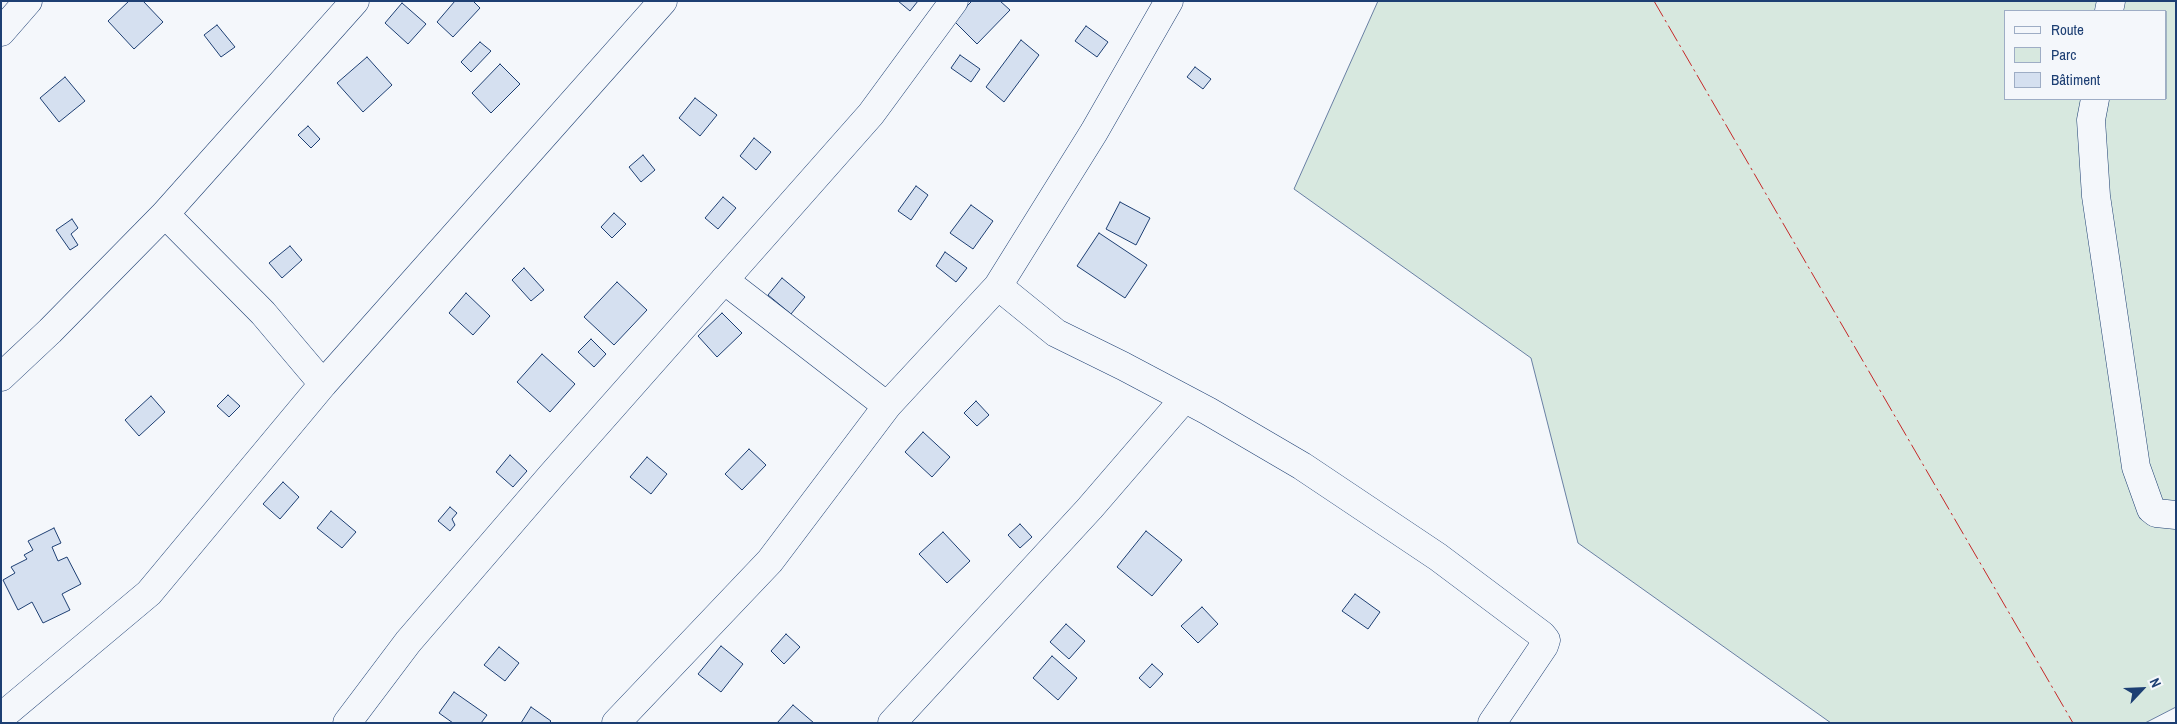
<!DOCTYPE html>
<html>
<head>
<meta charset="utf-8">
<style>
	body { margin:0 }
	#map { position:relative; width:2177px; height:724px; overflow:hidden; background:#f4f7fb; font-family:"Archivo Narrow",sans-serif }
	canvas { display:block }
	.frame { position:absolute; inset:0; border:2px solid #1d3f73; pointer-events:none }
	.legend { position:absolute; left:2004px; top:10px; width:162px; height:90px; box-sizing:border-box; background:#f4f7fb; border:1px solid #9eadc5; margin:0; padding:6px 9px; list-style:none; font-size:15px; color:#1d3f73 }
	.legend li { display:flex; align-items:center; gap:10px; height:25px }
	.legend b { width:25px; border:1px solid #9eadc5 }
	.north { position:absolute; left:2117px; top:664px; width:50px; height:50px; -webkit-text-stroke:4px #f4f7fb; paint-order:stroke; rotate:65deg; font-size:14px; font-weight:700; line-height:20px; text-align:center; color:#1d3f73 }
	.north::after { content:''; display:block; margin:auto; width:18px; height:22px; background:#1d3f73; clip-path:polygon(50% 0,100% 100%,50% 72%,0 100%) }
</style>
</head>
<body>
<div id="map">
<canvas width="2177" height="724"></canvas>
<div class="frame"></div>
<ul class="legend">
<li><b style="height:6px;background:#f4f7fb"></b>Route</li>
<li><b style="height:14px;background:#d7e8df"></b>Parc</li>
<li><b style="height:14px;background:#d5e0f0"></b>Bâtiment</li>
</ul>
<div class="north">N</div>
</div>
<script>
const context = document.querySelector('canvas').getContext('2d');
context.lineJoin = 'round';
function fill(path, color) {
  context.fillStyle = color;
  context.fill(path, 'evenodd');
}
function poly(rows) {
  const path = new Path2D();
  for (const r of rows) {
    path.moveTo(r[0], r[1]);
    for (let i = 2; i < r.length; i += 2) path.lineTo(r[i], r[i + 1]);
  }
  return path;
}
function trace(path, color, width, dash) {
  context.strokeStyle = color;
  context.lineWidth = width;
  context.lineCap = dash ? 'butt' : 'round';
  context.setLineDash(dash || []);
  context.stroke(path);
}
const green = poly([
	[1378,1,2176,1,2176,707,2145,723,1831,723,1578,543,1531,358,1294,189,1378,1],
	[2006,11,2166,11,2166,99,2006,99,2006,11]
]);
const building = poly([
	[129,1,143,1,163,22,134,49,108,21,129,1],
	[455,1,473,1,480,8,453,37,437,22,455,1],
	[898,1,918,1,910,11,898,1],
	[972,1,1000,1,1010,10,977,44,953,20,972,1],
	[402,3,426,24,408,44,385,23,402,3],
	[217,25,235,47,221,57,204,35,217,25],
	[1086,26,1108,42,1097,57,1075,41,1086,26],
	[1021,40,1039,55,1004,102,986,87,1021,40],
	[480,42,491,51,471,72,461,62,480,42],
	[960,55,980,69,971,82,951,68,960,55],
	[367,57,392,85,363,112,337,83,367,57],
	[500,64,520,84,491,113,472,93,500,64],
	[1195,67,1211,79,1203,89,1187,77,1195,67],
	[65,77,85,101,59,122,40,98,65,77],
	[695,98,717,115,700,136,679,118,695,98],
	[308,126,320,139,311,148,298,135,308,126],
	[754,138,771,152,756,170,740,156,754,138],
	[643,155,655,170,641,182,629,167,643,155],
	[916,186,928,195,911,220,898,211,916,186],
	[723,197,736,208,718,229,705,218,723,197],
	[1120,202,1150,218,1136,245,1106,229,1120,202],
	[971,205,993,221,973,249,950,233,971,205],
	[614,213,626,224,612,238,601,227,614,213],
	[72,219,78,228,71,234,78,245,70,250,56,230,72,219],
	[1099,233,1147,265,1125,298,1077,266,1099,233],
	[290,246,302,260,282,278,269,263,290,246],
	[945,252,967,268,956,282,936,266,945,252],
	[524,268,544,290,531,301,512,280,524,268],
	[782,278,805,297,791,314,768,295,782,278],
	[617,282,647,310,614,345,584,317,617,282],
	[466,293,490,316,473,335,449,313,466,293],
	[722,313,742,333,717,357,698,336,722,313],
	[591,339,606,354,594,367,578,352,591,339],
	[542,354,575,384,550,412,517,382,542,354],
	[228,395,240,406,229,417,217,406,228,395],
	[151,396,165,412,139,436,125,420,151,396],
	[976,401,989,415,977,426,964,413,976,401],
	[923,432,950,457,932,477,905,452,923,432],
	[749,449,766,465,742,490,725,474,749,449],
	[510,455,527,471,513,487,496,472,510,455],
	[647,457,667,474,651,494,630,477,647,457],
	[283,482,299,497,280,519,263,504,283,482],
	[450,507,457,513,452,519,455,525,450,531,438,521,450,507],
	[331,511,356,532,342,548,317,528,331,511],
	[1020,524,1032,537,1020,548,1008,535,1020,524],
	[54,528,61,543,52,547,58,561,67,557,81,584,62,594,70,610,43,623,32,602,18,610,3,580,15,573,11,567,27,559,24,555,33,550,28,541,54,528],
	[1146,531,1182,560,1152,596,1117,567,1146,531],
	[943,532,970,561,947,583,919,554,943,532],
	[1355,594,1380,612,1368,629,1342,611,1355,594],
	[1202,607,1218,624,1198,643,1181,626,1202,607],
	[1066,624,1085,641,1069,659,1050,642,1066,624],
	[786,634,800,647,784,664,771,651,786,634],
	[721,646,743,664,721,692,698,674,721,646],
	[499,647,519,663,505,681,484,665,499,647],
	[1052,656,1077,678,1058,700,1033,678,1052,656],
	[1152,664,1163,674,1150,688,1139,678,1152,664],
	[454,692,487,715,481,723,453,723,439,713,454,692],
	[793,705,814,723,777,723,793,705],
	[531,707,551,721,549,723,521,723,531,707]
]);
const minor = poly([
	[2109,11,2111,1],
	[1,32,28,1],
	[2095,99,2091,120,2096,196,2136,467,2151,509,2156,513,2176,515],
	[165,214,263,313,323,384],
	[724,280,887,406],
	[998,286,1056,333,1123,366,1208,411,1302,466,1438,557,1542,635,1546,640,1544,646,1492,723],
	[1,377,50,331,165,214,355,1],
	[1,717,149,593,323,384,663,1],
	[347,723,408,642,551,476,871,114,954,1],
	[616,723,770,561,887,406,998,286,1094,132,1169,1],
	[892,723,1090,508,1184,399]
]);
const power = poly([
	[1654,1,2073,723]
]);
fill(green, '#d7e8df');
trace(green, '#687fa3', 1);
fill(building, '#d5e0f0');
trace(building, '#1d3f73', 1);
trace(minor, '#1d3f73', 29);
trace(minor, '#f4f7fb', 28);
trace(power, '#c62828', 1, [18, 4, 2.5, 4]);
</script>
</body>
</html>
